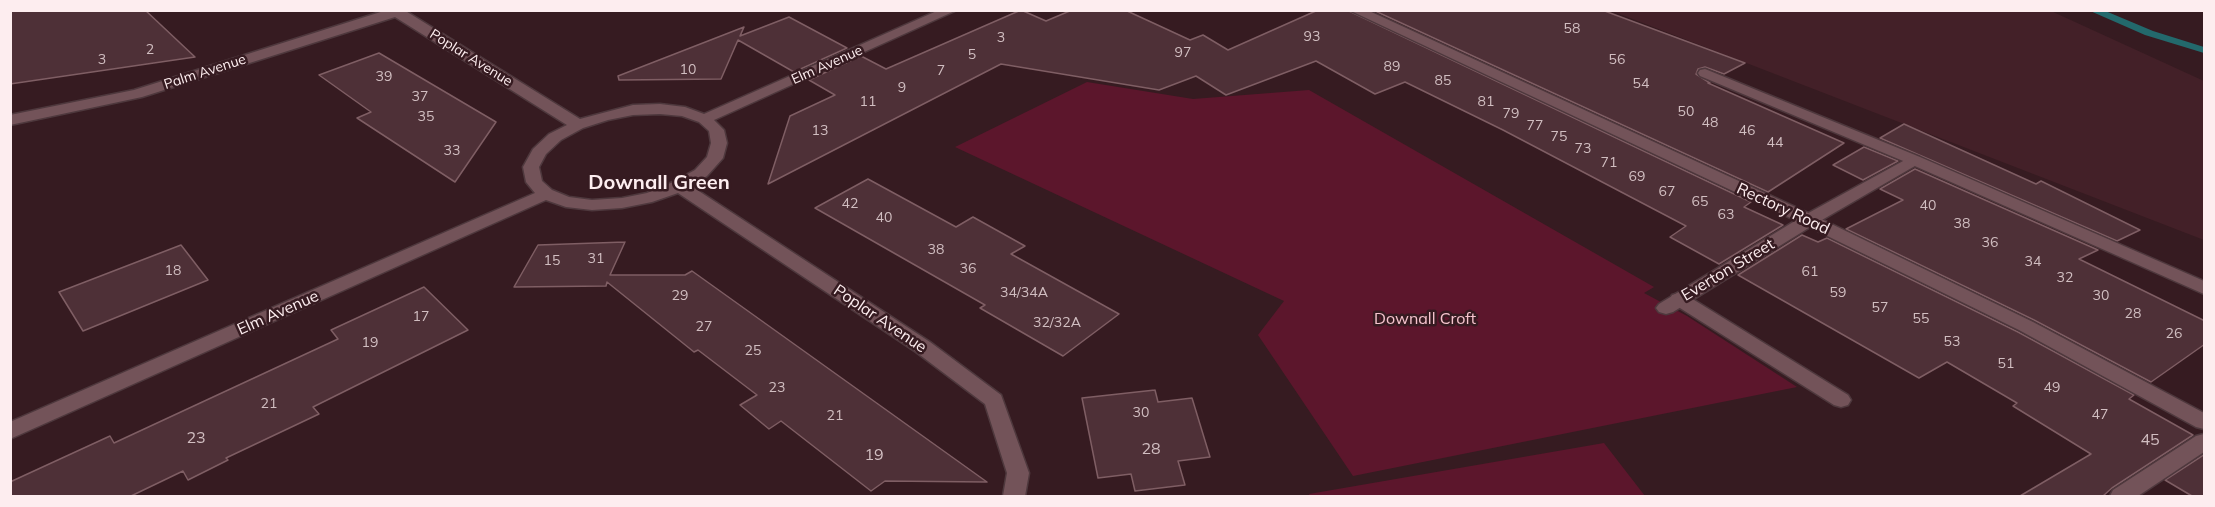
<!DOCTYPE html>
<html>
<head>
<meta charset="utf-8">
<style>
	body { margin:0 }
	#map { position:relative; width:2215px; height:507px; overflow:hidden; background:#361b21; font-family:Mulish,sans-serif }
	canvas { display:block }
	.frame { position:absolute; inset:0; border:12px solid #fdedef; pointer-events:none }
</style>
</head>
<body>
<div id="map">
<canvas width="2215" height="507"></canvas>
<div class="frame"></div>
</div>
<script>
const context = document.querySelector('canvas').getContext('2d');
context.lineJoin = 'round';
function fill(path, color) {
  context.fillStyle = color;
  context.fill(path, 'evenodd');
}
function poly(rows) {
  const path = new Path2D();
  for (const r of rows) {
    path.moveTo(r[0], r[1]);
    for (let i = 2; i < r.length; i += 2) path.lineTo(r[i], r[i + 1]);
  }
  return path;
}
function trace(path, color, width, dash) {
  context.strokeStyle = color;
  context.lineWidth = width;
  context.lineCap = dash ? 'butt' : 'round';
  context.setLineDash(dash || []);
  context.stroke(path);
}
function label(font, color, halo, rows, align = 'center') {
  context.font = font + ' Mulish,sans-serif';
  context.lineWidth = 5;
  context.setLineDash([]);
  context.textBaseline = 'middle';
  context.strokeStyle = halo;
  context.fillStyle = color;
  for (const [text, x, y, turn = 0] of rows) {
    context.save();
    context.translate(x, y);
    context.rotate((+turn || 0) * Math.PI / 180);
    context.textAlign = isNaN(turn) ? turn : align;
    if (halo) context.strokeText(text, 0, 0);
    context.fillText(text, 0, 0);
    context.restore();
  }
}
const built = poly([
	[1612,11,2051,11,2204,81,2204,240]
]);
const green = poly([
	[1087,82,1193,99,1309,90,1654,287,1644,293,1687,316,1797,387,1353,476,1258,335,1284,301,955,147],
	[1604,443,1645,496,1310,496,1309,494]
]);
const stream = poly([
	[2088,10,2103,10,2153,31,2204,47,2204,53,2145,35,2088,10]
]);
const building = poly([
	[10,10,145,10,195,57,10,84,10,10],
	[1021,10,1046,21,1072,10,1125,10,1190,40,1203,35,1228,50,1318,10,1347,10,1751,202,1744,207,1783,225,1719,264,1670,237,1686,226,1503,130,1405,82,1375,94,1316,61,1226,95,1196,76,1159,90,1001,64,768,184,790,116,835,95,809,80,861,56,886,69,1021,10],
	[1373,10,1602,10,1745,63,1724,74,1705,67,1698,69,1696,74,1710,83,1708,83,1844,143,1768,192,1373,10],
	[789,17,847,48,794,72,738,40,721,79,619,80,618,76,744,27,740,36,789,17],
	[379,53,496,122,455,182,357,118,371,112,319,75,379,53],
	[1904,124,2036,184,2041,181,2140,230,2117,241,1880,138,1904,124],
	[1864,147,1898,161,1863,180,1833,165,1864,147],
	[1915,169,2098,250,2079,259,2205,321,2205,344,2151,382,2034,320,1846,229,1903,200,1880,189,1915,169],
	[868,179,956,227,973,217,1025,246,1011,254,1119,314,1063,356,980,308,985,305,815,208,868,179],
	[1802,235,1818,242,1827,238,2018,332,2134,395,2129,399,2193,435,2112,488,2103,496,2020,496,2091,454,2013,406,2017,403,1947,362,1919,378,1738,275,1802,235],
	[625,242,610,275,685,275,692,271,987,482,885,481,871,491,781,421,769,429,740,405,757,395,698,350,694,352,607,282,606,286,514,287,538,245,625,242],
	[181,245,208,280,83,331,59,292,181,245],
	[424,287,468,330,313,407,319,414,226,458,228,460,188,480,183,471,131,496,10,496,10,482,110,436,114,443,338,339,331,330,424,287],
	[1155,390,1158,402,1192,398,1210,457,1178,461,1185,485,1135,491,1131,474,1098,478,1082,398,1155,390],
	[2205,454,2205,496,2192,496,2165,480,2205,454]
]);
const lane = poly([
	[1705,69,1920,157,2204,281,2204,294,1908,163,1700,76,1698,73,1700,70,1705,69],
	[1679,293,1686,295,1848,395,1851,400,1848,405,1841,407,1834,405,1672,303,1670,299,1672,295,1679,293],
	[2204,434,2204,452,2138,496,2110,496,2113,490,2196,436,2204,434]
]);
const street = poly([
	[387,10,404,10,580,119,633,105,660,104,685,107,704,114,939,10,957,10,714,120,724,130,727,143,723,158,707,176,691,186,930,342,1001,395,1029,473,1025,496,1003,496,1007,473,985,404,916,352,678,193,652,202,622,208,592,210,566,207,546,200,10,439,10,422,535,193,526,182,523,167,533,149,549,134,567,125,395,17,142,97,10,125,10,115,134,90,387,10],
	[660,114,682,116,699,122,709,131,711,143,707,157,695,170,673,182,647,193,622,198,592,200,569,197,552,190,542,181,539,167,546,154,561,140,583,128,608,120,633,115,660,114],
	[1914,155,1922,160,1920,163,1815,224,1673,312,1666,314,1659,312,1656,308,1659,304,1803,216,1914,155]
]);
const secondary = poly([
	[1349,10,1367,10,1815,216,2033,322,2204,413,2204,429,2196,427,2019,330,1803,224,1349,10]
]);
const numberNames = [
	["58",1572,29],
	["93",1312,37],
	["3",1001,38],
	["2",150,50],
	["97",1183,53],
	["5",972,55],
	["3",102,60],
	["56",1617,60],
	["89",1392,67],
	["10",688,70],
	["7",941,71],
	["39",384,77],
	["85",1443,81],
	["54",1641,84],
	["9",902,88],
	["37",420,97],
	["11",868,102],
	["81",1486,102],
	["50",1686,112],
	["79",1511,114],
	["35",426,117],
	["48",1710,123],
	["77",1535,126],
	["13",820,131],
	["46",1747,131],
	["75",1559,137],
	["44",1775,143],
	["73",1583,149],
	["33",452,151],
	["71",1609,163],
	["69",1637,177],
	["67",1667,192],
	["65",1700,202],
	["42",850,204],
	["40",1928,206],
	["63",1726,215],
	["40",884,218],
	["38",1962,224],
	["36",1990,243],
	["38",936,250],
	["31",596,259],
	["15",552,261],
	["34",2033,262],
	["36",968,269],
	["18",173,271],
	["61",1810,272],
	["32",2065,278],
	["34/34A",1024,293],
	["59",1838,293],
	["29",680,296],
	["30",2101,296],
	["57",1880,308],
	["28",2133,314],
	["17",421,317],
	["55",1921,319],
	["32/32A",1057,323],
	["27",704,327],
	["26",2174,334],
	["53",1952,342],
	["19",370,343],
	["25",753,351],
	["51",2006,364],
	["23",777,388],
	["49",2052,388],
	["21",269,404],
	["30",1141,413],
	["47",2100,415],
	["21",835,416]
];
const farStreetnames = [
	["Poplar Avenue",471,58,32],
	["Elm Avenue",827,65,-24],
	["Palm Avenue",205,72,-18]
];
const streetNames = [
	["Rectory Road",1783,209,25],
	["Everton Street",1728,270,-31],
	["Elm Avenue",278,313,-24],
	["Poplar Avenue",880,319,34]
];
const parkNames = [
	["Downall Croft",1425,319]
];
const nearNumbernames = [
	["23",196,438],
	["45",2150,440],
	["28",1151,449],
	["19",874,455]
];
const quarterNames = [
	["Downall Green",659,183]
];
fill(built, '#432028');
fill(green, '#5c162c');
fill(stream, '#23696c');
fill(building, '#4e3037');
trace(building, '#7f5e64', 1.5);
trace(lane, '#4e383d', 3);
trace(street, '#4e383d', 3);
trace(secondary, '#4e383d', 3);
fill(lane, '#735359');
fill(street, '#735359');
fill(secondary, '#735359');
label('14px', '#d1bec1', null, numberNames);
label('14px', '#fdedef', '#361b21', farStreetnames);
label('16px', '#fdedef', '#361b21', streetNames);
label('16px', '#f6c4ce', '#361b21', parkNames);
label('16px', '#d1bec1', null, nearNumbernames);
label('bold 20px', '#fdedef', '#361b21', quarterNames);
</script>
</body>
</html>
